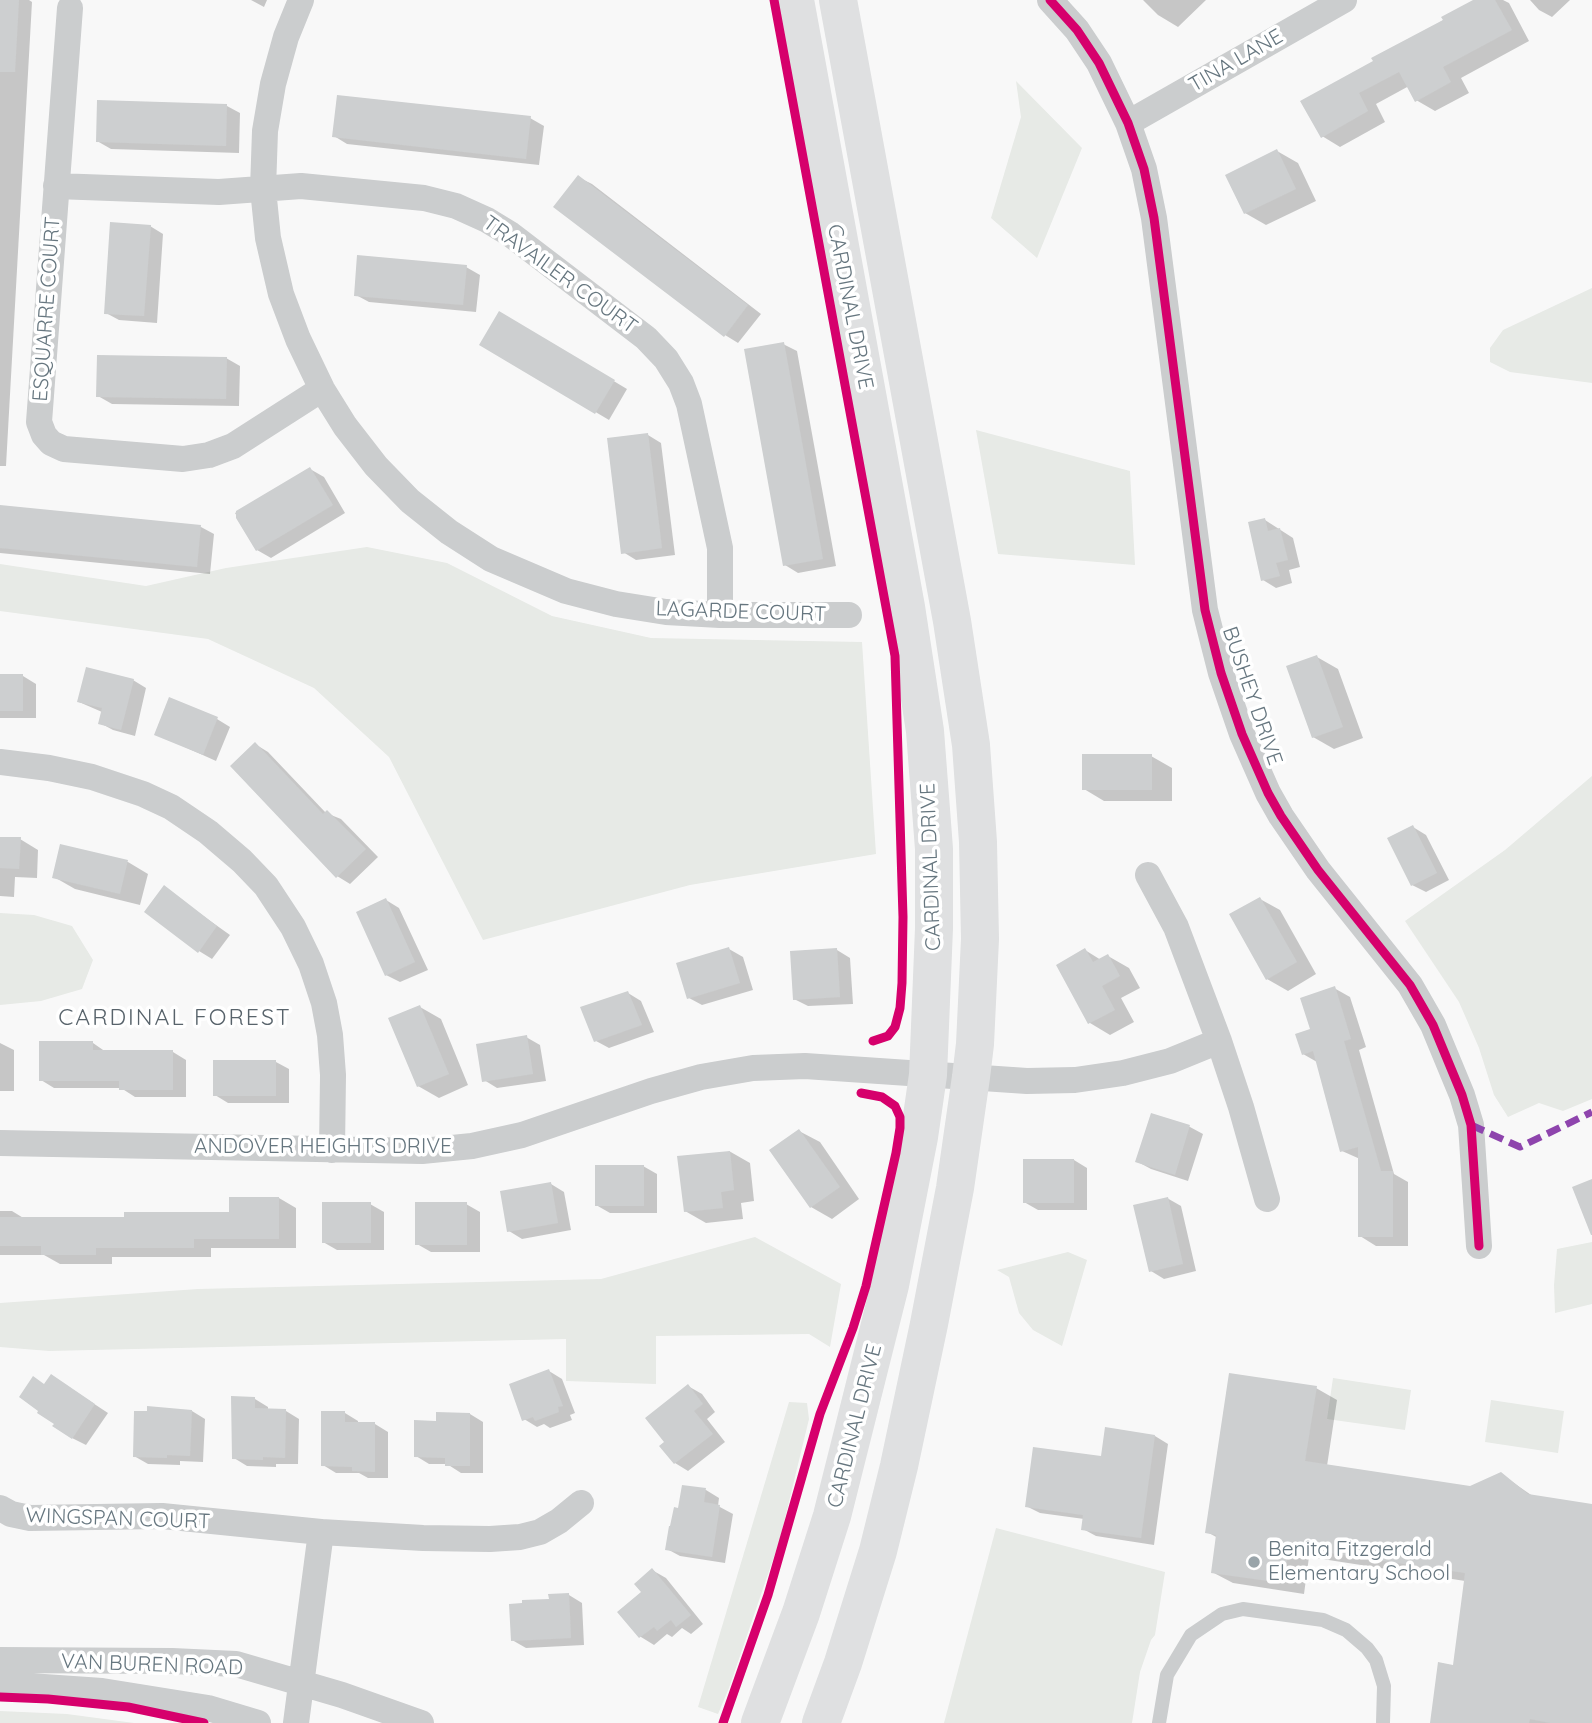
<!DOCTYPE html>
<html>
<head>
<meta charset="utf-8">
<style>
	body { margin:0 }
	canvas { display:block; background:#f8f8f8 }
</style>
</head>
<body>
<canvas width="1592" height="1723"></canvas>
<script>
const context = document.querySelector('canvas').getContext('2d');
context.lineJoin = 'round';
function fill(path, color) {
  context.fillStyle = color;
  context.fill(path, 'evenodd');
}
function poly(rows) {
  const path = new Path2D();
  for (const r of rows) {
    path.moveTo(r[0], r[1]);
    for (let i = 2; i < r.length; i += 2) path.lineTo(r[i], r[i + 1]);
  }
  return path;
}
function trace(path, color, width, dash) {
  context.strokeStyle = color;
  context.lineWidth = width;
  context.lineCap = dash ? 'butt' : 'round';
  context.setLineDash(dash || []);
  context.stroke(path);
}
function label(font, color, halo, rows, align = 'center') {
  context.font = font + ' Quicksand,sans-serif';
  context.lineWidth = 7;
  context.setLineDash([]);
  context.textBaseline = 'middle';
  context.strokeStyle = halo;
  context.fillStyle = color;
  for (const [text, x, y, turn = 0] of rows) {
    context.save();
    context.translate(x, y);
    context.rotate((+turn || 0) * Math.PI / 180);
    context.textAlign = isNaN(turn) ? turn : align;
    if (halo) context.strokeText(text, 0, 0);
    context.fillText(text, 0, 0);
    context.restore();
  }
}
const green = poly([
	[1016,81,1082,148,1037,258,991,218,1021,117],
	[1592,288,1592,383,1510,372,1490,362,1490,348,1503,330],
	[976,430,1130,471,1135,565,998,554],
	[367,547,447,563,552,616,651,638,862,642,876,854,690,885,483,940,389,757,314,688,208,639,0,611,0,564,146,586,226,568],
	[1592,776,1592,1099,1563,1111,1539,1103,1508,1117,1494,1095,1479,1048,1459,1002,1405,921,1505,850],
	[0,913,34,915,72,926,93,960,82,989,41,1001,0,1005],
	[755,1237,841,1284,830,1347,809,1334,656,1336,656,1384,566,1381,566,1339,49,1351,0,1347,0,1303,198,1289,601,1279],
	[1592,1242,1592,1304,1555,1313,1554,1285,1557,1249],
	[1068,1252,1087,1260,1062,1346,1033,1330,1019,1313,1009,1277,997,1270],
	[1333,1378,1411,1390,1405,1430,1327,1419],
	[1491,1400,1564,1411,1558,1453,1485,1442],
	[789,1402,807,1403,809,1419,780,1539,729,1688,718,1714,698,1707],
	[996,1528,1165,1572,1155,1635,1151,1640,1140,1672,1132,1723,944,1723],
	[0,1711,67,1714,134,1723,0,1723]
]);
const shadow = poly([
	[0,0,29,0,32,2,6,466,0,466],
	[251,0,267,0,264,7],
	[1143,0,1206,0,1178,27,1158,15],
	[1476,0,1503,0,1509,3,1529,41,1461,78,1469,93,1435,111,1416,100,1409,86,1376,104,1385,122,1340,147,1322,136,1375,62],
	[1530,0,1570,0,1552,17,1539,10],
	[227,106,240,113,239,153,111,149,97,141],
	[530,118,544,126,539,165,347,144,334,136],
	[1277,151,1298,163,1316,201,1266,225,1245,213],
	[578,177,592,184,761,314,738,343,725,335],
	[150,226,163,234,157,323,119,320,106,313],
	[466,267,480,275,476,312,369,302,356,295],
	[500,313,627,389,609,420,481,344],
	[783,344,797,351,836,566,798,573,785,565],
	[226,358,240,366,239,406,112,404,98,396],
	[648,435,661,443,675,555,636,560,623,552],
	[310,469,324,477,345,513,271,558,257,550,235,513],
	[0,507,201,527,214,534,210,574,0,553],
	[1265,520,1293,538,1300,567,1289,570,1292,583,1276,588,1263,580],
	[1317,657,1338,669,1363,738,1334,749,1313,737],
	[0,676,23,676,36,684,36,718,0,718],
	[133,680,146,688,135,736,113,730,100,723,102,712,79,702],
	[217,719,230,727,216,761,156,734],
	[255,744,268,752,326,813,341,819,378,857,350,884,337,876],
	[1151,756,1172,768,1172,801,1104,801,1084,789],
	[1413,827,1426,835,1449,880,1426,892,1412,885],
	[0,838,20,839,38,850,37,878,15,877,14,897,0,896],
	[62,846,128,862,148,874,140,905,75,889,54,877],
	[164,888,230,935,212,959,199,951],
	[1260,899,1280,910,1316,974,1288,991,1267,979],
	[386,900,399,908,428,970,400,982,386,975],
	[729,949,743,957,753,990,702,1005,689,998],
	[837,950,850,958,853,1004,808,1006,794,999],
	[1085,950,1101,960,1108,956,1129,968,1140,988,1121,998,1134,1022,1110,1035,1090,1023],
	[1334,988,1350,997,1366,1047,1359,1050,1394,1174,1408,1182,1408,1246,1376,1246,1360,1236,1360,1159,1342,1151,1317,1062,1303,1054,1312,1030],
	[628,993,641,1001,654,1032,609,1048,596,1041],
	[420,1007,441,1019,468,1085,439,1098,418,1086],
	[526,1037,540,1045,546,1081,497,1088,484,1080],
	[0,1043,14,1050,14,1091,0,1091],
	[93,1043,106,1052,173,1052,186,1060,186,1097,135,1097,121,1088,54,1088,41,1080],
	[276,1062,289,1069,289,1103,228,1103,215,1095],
	[1152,1115,1190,1127,1203,1134,1188,1181,1151,1169,1138,1162],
	[799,1131,820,1142,859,1199,832,1219,811,1207],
	[729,1151,750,1163,754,1201,741,1203,743,1219,706,1223,685,1211],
	[1074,1160,1087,1168,1087,1210,1038,1210,1024,1202],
	[643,1166,657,1174,657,1213,610,1213,596,1205],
	[551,1184,564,1192,571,1230,522,1239,509,1231],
	[279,1198,296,1208,296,1248,211,1248,211,1257,112,1257,112,1264,60,1264,44,1255,0,1255,0,1211,12,1211,25,1219,125,1219,231,1214],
	[1167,1198,1181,1206,1196,1271,1164,1279,1151,1271],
	[370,1204,384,1212,384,1250,337,1250,323,1242],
	[466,1204,480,1212,480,1252,431,1252,417,1244],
	[549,1371,562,1379,575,1413,570,1415,572,1420,550,1428,544,1424,537,1427,524,1419],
	[64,1384,108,1413,86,1445,72,1438,45,1386],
	[688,1386,702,1394,715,1412,707,1419,725,1442,688,1471,675,1463,666,1442],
	[1316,1388,1337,1400,1327,1466,1471,1487,1501,1474,1534,1497,1592,1506,1592,1723,1431,1723,1454,1667,1465,1581,1309,1557,1304,1594,1233,1583,1212,1572,1218,1538,1207,1532],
	[255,1399,268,1407,268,1410,286,1411,299,1419,298,1464,276,1464,276,1467,247,1466,234,1458],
	[192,1411,205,1419,203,1462,180,1461,180,1465,148,1464,134,1456],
	[345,1413,358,1421,358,1424,375,1424,388,1432,388,1478,368,1478,359,1473,336,1473,323,1465],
	[470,1414,483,1422,483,1473,461,1473,447,1464,429,1464,416,1456,437,1422],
	[1155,1436,1168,1444,1154,1545,1096,1536,1083,1529,1084,1519,1040,1513,1026,1506,1103,1458],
	[683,1487,706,1490,719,1498,718,1506,733,1514,725,1563,680,1556,667,1549,679,1510],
	[652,1570,666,1578,703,1624,691,1634,682,1628,672,1637,667,1634,654,1645,641,1637,620,1612,644,1593],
	[569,1595,582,1603,584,1645,526,1648,512,1640,551,1601]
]);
const building = poly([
	[0,0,19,0,15,72,0,72],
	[1473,0,1495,0,1512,30,1443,67,1451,82,1415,102,1399,72,1359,93,1368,111,1321,138,1300,101,1373,61,1371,58,1443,20,1441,17],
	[337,95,531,116,526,159,332,137],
	[97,100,227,104,226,146,96,142],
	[1277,149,1296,189,1244,214,1225,175],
	[578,175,748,305,724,337,553,207],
	[110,222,151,225,144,316,104,314],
	[357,255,467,265,463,305,354,296],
	[499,311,615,380,595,414,479,345],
	[784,342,823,559,783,566,744,349],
	[97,355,227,357,226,399,96,397],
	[648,433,662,548,621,554,607,438],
	[310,467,333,505,256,551,236,518,236,511],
	[0,505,201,525,197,567,0,548],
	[1265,518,1268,531,1280,528,1288,560,1276,563,1280,576,1261,581,1248,522],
	[1317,655,1343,727,1312,738,1286,666],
	[86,667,134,679,121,730,98,724,102,708,77,702],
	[0,674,23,674,23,711,0,711],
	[169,697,218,717,203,755,154,735],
	[255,742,323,814,327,810,366,849,336,878,230,766],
	[1082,754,1152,754,1152,790,1082,790],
	[1413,825,1437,873,1411,886,1387,838],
	[0,837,21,837,19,869,0,868],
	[60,844,128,860,120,894,52,878],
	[164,885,217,926,198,953,144,912],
	[1260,897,1297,962,1266,980,1229,914],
	[386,898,415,962,385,976,356,912],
	[729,947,740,983,687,999,676,963],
	[837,948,840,997,793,1000,790,951],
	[1085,948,1093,962,1108,954,1120,976,1102,986,1115,1010,1088,1024,1056,965],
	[1335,986,1351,1039,1344,1041,1381,1171,1393,1171,1393,1237,1358,1237,1358,1147,1340,1152,1313,1051,1302,1055,1295,1034,1310,1029,1300,998],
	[628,991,642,1025,594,1042,580,1007],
	[420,1005,449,1074,417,1087,388,1018],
	[527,1035,533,1074,482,1082,476,1044],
	[39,1041,93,1041,93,1050,173,1050,173,1090,119,1090,119,1081,39,1081],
	[213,1060,276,1060,276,1096,213,1096],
	[1151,1113,1190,1125,1175,1175,1135,1162],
	[799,1129,840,1187,810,1208,769,1150],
	[730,1151,734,1190,721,1192,723,1208,684,1212,677,1156],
	[1023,1159,1074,1159,1074,1203,1023,1203],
	[595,1165,644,1165,644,1206,595,1206],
	[1592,1179,1592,1235,1591,1235,1572,1187],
	[551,1182,558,1223,507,1232,500,1191],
	[229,1197,279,1197,279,1239,194,1239,194,1248,96,1248,96,1255,41,1255,41,1246,0,1246,0,1217,124,1217,124,1212,229,1212],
	[1168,1197,1183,1264,1149,1272,1133,1205],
	[322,1202,371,1202,371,1243,322,1243],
	[415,1202,467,1202,467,1245,415,1245],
	[549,1369,563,1406,558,1407,559,1412,535,1421,533,1417,522,1421,509,1384],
	[1229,1373,1317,1386,1305,1461,1470,1486,1501,1472,1528,1494,1592,1504,1592,1723,1550,1723,1530,1719,1529,1723,1430,1723,1438,1662,1453,1665,1465,1573,1289,1547,1283,1583,1211,1573,1216,1535,1205,1533],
	[51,1374,95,1404,72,1439,52,1426,54,1424,37,1413,38,1411,19,1397,33,1376,44,1384],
	[688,1384,703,1404,694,1411,713,1434,674,1464,659,1446,664,1442,645,1418],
	[231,1396,255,1397,255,1408,286,1409,285,1458,263,1457,263,1460,232,1459],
	[147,1406,192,1410,190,1456,167,1455,167,1458,133,1457,134,1411,147,1411],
	[321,1411,345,1411,345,1422,375,1422,375,1472,352,1471,352,1467,321,1466],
	[436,1412,470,1413,470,1466,445,1466,445,1458,414,1457,414,1420,436,1421],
	[1105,1427,1155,1435,1141,1538,1081,1530,1083,1515,1025,1507,1033,1447,1101,1456],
	[682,1485,706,1488,704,1502,720,1505,712,1557,665,1550,669,1526,670,1526,674,1507,678,1508],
	[652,1568,691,1615,676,1627,671,1620,657,1631,654,1627,639,1638,617,1612,641,1592,634,1584],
	[569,1593,571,1638,511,1641,509,1604,522,1603,522,1600,549,1599,548,1594]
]);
const lane = poly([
	[1159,1723,1167,1675,1191,1635,1222,1614,1243,1609,1323,1620,1346,1630,1367,1648,1376,1660,1384,1686,1383,1723]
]);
const street = poly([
	[301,0,286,37,273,84,265,131,263,189,268,238,281,294,298,339,322,389,345,426,376,466,410,501,449,532,491,559,566,591,616,604,666,612,720,615,849,615],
	[1050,0,1077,30,1099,63,1128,123,1144,169,1154,218,1205,610,1221,673,1242,734,1268,793,1281,816,1318,870,1410,985,1433,1025,1462,1095,1471,1125,1479,1246],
	[70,8,39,422,44,435,51,443,64,449,183,459,209,455,233,446,322,389],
	[1128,123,1344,0],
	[56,186,219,192,301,186,424,198,456,206,487,220,510,234,646,338,666,359,681,383,689,404,720,548,720,615],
	[0,762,49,768,92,777,143,794,171,807,208,832,242,861,266,886,293,927,311,964,324,1003,330,1035,333,1075,332,1150],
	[1148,875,1176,927,1219,1041,1241,1107,1267,1199],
	[0,1143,422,1151,472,1146,522,1135,651,1091,701,1077,753,1068,805,1066,1027,1081,1075,1080,1123,1073,1170,1061,1219,1041],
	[0,1508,11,1514,30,1518,162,1516,321,1532,423,1538,490,1539,520,1537,540,1532,559,1521,581,1503],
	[0,1660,172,1661,236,1664,342,1695,421,1723],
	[0,1684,102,1691,208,1708,258,1723],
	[296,1723,321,1532]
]);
const secondary = poly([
	[760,1723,801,1613,832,1516,890,1285,919,1137,928,1075,934,928,934,849,925,731,906,607,795,0],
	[821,1723,843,1663,878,1551,899,1466,929,1324,955,1188,971,1077,975,1044,980,939,978,842,971,745,952,621,838,0]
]);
const quiet = poly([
	[1471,1125,1520,1147,1592,1112]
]);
const cycleway = poly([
	[774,0,895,656,903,917,902,983,900,1008,895,1027,888,1036,873,1041],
	[1050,0,1077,30,1099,63,1128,123,1144,169,1154,218,1205,610,1221,673,1242,734,1268,793,1281,816,1318,870,1410,985,1433,1025,1462,1095,1471,1125,1479,1246],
	[0,1697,48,1699,128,1707,204,1723],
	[723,1723,768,1595,820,1414,853,1328,866,1286,896,1153,900,1128,900,1117,895,1106,882,1097,861,1093]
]);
const markers = [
	[1254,1562,7,"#99a4a9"]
];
const streetNames = [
	["TINA LANE",1236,61,-30],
	["TRAVAILER COURT",560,275,36],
	["CARDINAL DRIVE",850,307,79],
	["ESQUARRE COURT",47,309,-86],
	["LAGARDE COURT",741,612,2],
	["BUSHEY DRIVE",1252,696,71],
	["CARDINAL DRIVE",931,867,-92],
	["ANDOVER HEIGHTS DRIVE",323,1147],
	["CARDINAL DRIVE",855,1426,-76],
	["WINGSPAN COURT",118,1519,2],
	["VAN BUREN ROAD",152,1665,2]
];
const poiNames = [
	["Benita Fitzgerald",1268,1550],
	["Elementary School",1268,1574]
];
const neighbourhoodNames = [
	["CARDINAL FOREST",175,1018]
];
fill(green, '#e7eae6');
fill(shadow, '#0003');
fill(building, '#cdcfd0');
trace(lane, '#cbcdce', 14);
trace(street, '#cbcdce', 26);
trace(secondary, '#dfe0e1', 38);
trace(quiet, '#8e44ad', 7, [14, 7]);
trace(cycleway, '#d6006c', 9);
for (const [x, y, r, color] of markers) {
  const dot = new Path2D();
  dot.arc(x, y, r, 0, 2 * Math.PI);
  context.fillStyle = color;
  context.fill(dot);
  trace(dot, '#fff', 2.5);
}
label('21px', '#66767f', '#fff', streetNames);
label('21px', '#66767f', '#fff', poiNames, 'left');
context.letterSpacing = '2px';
label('23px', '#58636b', '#fff', neighbourhoodNames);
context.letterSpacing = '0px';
</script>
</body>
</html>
